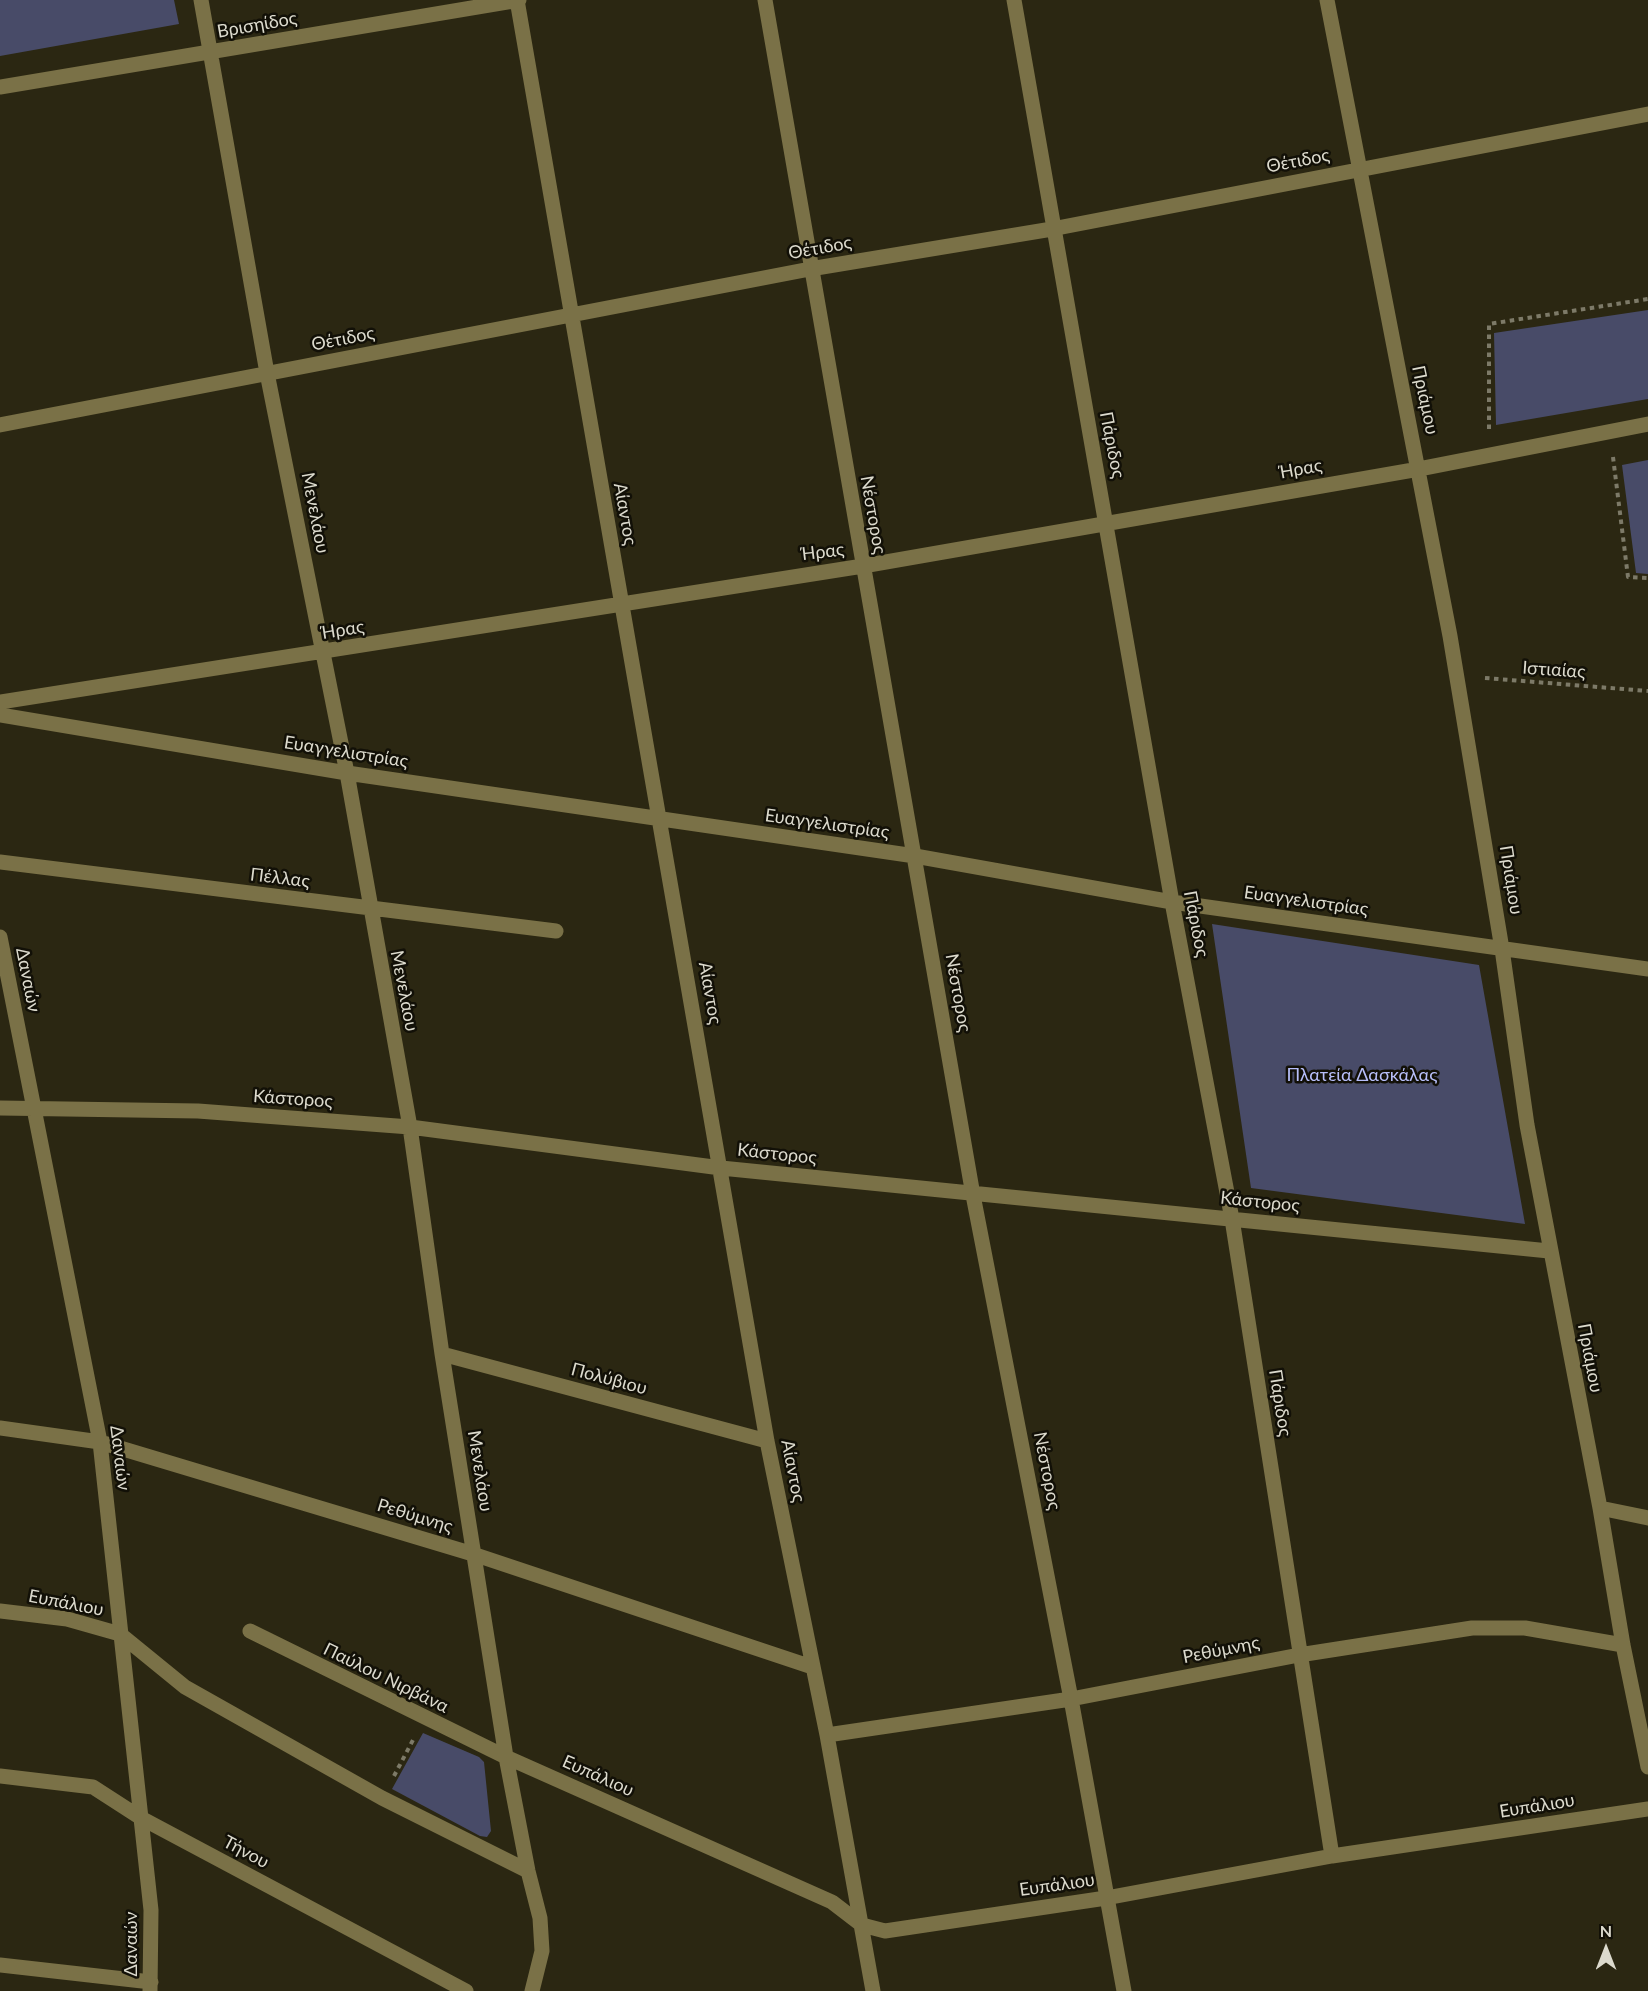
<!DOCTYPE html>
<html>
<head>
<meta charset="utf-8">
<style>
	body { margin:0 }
	#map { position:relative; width:1648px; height:1991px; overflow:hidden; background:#2b2712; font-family:Lato,sans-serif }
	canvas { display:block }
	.north { position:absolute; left:1576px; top:1919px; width:60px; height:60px; -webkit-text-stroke:4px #121007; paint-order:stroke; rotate:0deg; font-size:16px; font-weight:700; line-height:24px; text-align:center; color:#dcdacd }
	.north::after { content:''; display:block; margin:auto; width:21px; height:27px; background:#dcdacd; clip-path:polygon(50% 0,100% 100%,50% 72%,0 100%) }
</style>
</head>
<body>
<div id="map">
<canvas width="1648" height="1991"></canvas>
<div class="north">N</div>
</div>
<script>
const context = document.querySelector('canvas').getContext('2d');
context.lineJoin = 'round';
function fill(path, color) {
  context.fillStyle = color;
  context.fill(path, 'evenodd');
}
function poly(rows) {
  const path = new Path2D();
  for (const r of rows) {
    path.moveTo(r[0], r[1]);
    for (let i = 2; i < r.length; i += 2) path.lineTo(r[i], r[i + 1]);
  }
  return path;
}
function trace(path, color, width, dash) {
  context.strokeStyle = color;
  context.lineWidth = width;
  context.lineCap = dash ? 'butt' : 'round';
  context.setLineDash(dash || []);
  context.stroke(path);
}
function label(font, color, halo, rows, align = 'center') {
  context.font = font + ' Lato,sans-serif';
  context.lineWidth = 5;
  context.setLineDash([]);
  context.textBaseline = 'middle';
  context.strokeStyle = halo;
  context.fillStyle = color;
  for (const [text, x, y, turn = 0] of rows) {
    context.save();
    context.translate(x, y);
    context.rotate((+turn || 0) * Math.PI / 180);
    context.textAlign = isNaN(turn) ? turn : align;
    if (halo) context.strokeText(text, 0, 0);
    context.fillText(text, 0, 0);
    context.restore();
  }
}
const green = poly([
	[0,0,174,0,179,24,0,56],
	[1648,310,1648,399,1496,425,1494,333],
	[1648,460,1648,574,1636,573,1622,465],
	[1212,924,1479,965,1525,1224,1251,1188],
	[423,1733,479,1757,484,1762,491,1831,487,1837,480,1836,392,1789]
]);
const path = poly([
	[1489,429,1489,324,1648,299],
	[1613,457,1628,577,1648,578],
	[1485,678,1648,691],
	[394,1776,413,1740]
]);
const minor = poly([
	[201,0,267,373,347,773,410,1127,442,1354,506,1757,528,1871,540,1918,542,1951,532,1991],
	[517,0,767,1441,827,1735,873,1991],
	[765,0,973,1195,1071,1699,1124,1991],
	[1014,0,1172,902,1232,1219,1332,1856],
	[1327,0,1450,636,1502,949,1527,1125,1600,1508,1623,1645,1648,1767],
	[0,87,519,0],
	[0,425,810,269,1052,229,1648,114],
	[0,702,863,566,1419,469,1648,424],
	[0,715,347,773,915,856,1172,902,1648,969],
	[0,862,556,931],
	[0,937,100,1442,151,1910,150,1991],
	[0,1108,198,1111,410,1127,721,1168,1549,1251],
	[442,1354,767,1441],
	[0,1428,100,1442,473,1554,812,1667],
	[1600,1508,1648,1518],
	[0,1611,67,1619,120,1634,185,1687,382,1798,528,1871],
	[250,1631,506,1757,832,1902,862,1925,885,1931,1106,1898,1332,1856,1648,1809],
	[827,1735,1071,1699,1299,1655,1472,1628,1525,1628,1623,1645],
	[0,1776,93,1787,141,1818,466,1991],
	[0,1965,151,1982]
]);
const streetNames = [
	["Βρισηίδος",257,25,-10],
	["Θέτιδος",1298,161,-11],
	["Θέτιδος",820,248,-10],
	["Θέτιδος",343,339,-11],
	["Πριάμου",1425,400,78],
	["Πάριδος",1112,445,79],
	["Ήρας",1301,469,-10],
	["Μενελάου",315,513,79],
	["Αίαντος",625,514,80],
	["Νέστορος",873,515,80],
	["Ήρας",823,552,-7],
	["Ήρας",343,630,-9],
	["Ιστιαίας",1554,670,4],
	["Ευαγγελιστρίας",346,752,9],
	["Ευαγγελιστρίας",827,824,8],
	["Πέλλας",280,878,7],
	["Πριάμου",1511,880,81],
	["Ευαγγελιστρίας",1306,901,8],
	["Πάριδος",1196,924,79],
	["Δαναών",28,980,79],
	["Μενελάου",404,991,79],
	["Αίαντος",710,993,80],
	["Νέστορος",958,993,80],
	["Κάστορος",293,1099,4],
	["Κάστορος",777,1154,6],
	["Κάστορος",1260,1202,6],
	["Πριάμου",1590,1358,79],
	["Πολύβιου",609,1379,15],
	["Πάριδος",1280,1403,81],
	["Δαναών",120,1458,83],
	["Μενελάου",480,1471,81],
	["Αίαντος",793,1471,79],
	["Νέστορος",1047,1471,79],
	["Ρεθύμνης",415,1516,17],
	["Ευπάλιου",66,1603,11],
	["Ρεθύμνης",1221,1650,-11],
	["Παύλου Νιρβάνα",386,1678,26],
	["Ευπάλιου",598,1776,24],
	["Ευπάλιου",1537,1806,-9],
	["Τήνου",246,1852,28],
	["Ευπάλιου",1057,1885,-8],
	["Δαναών",131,1944,-90]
];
const parkNames = [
	["Πλατεία Δασκάλας",1362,1075]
];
fill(green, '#484b68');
trace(path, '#7d7a68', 4, [4.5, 4.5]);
trace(minor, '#7a7147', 15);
label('18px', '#dcdacd', '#121007', streetNames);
label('18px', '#b7bef9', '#121007', parkNames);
</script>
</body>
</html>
